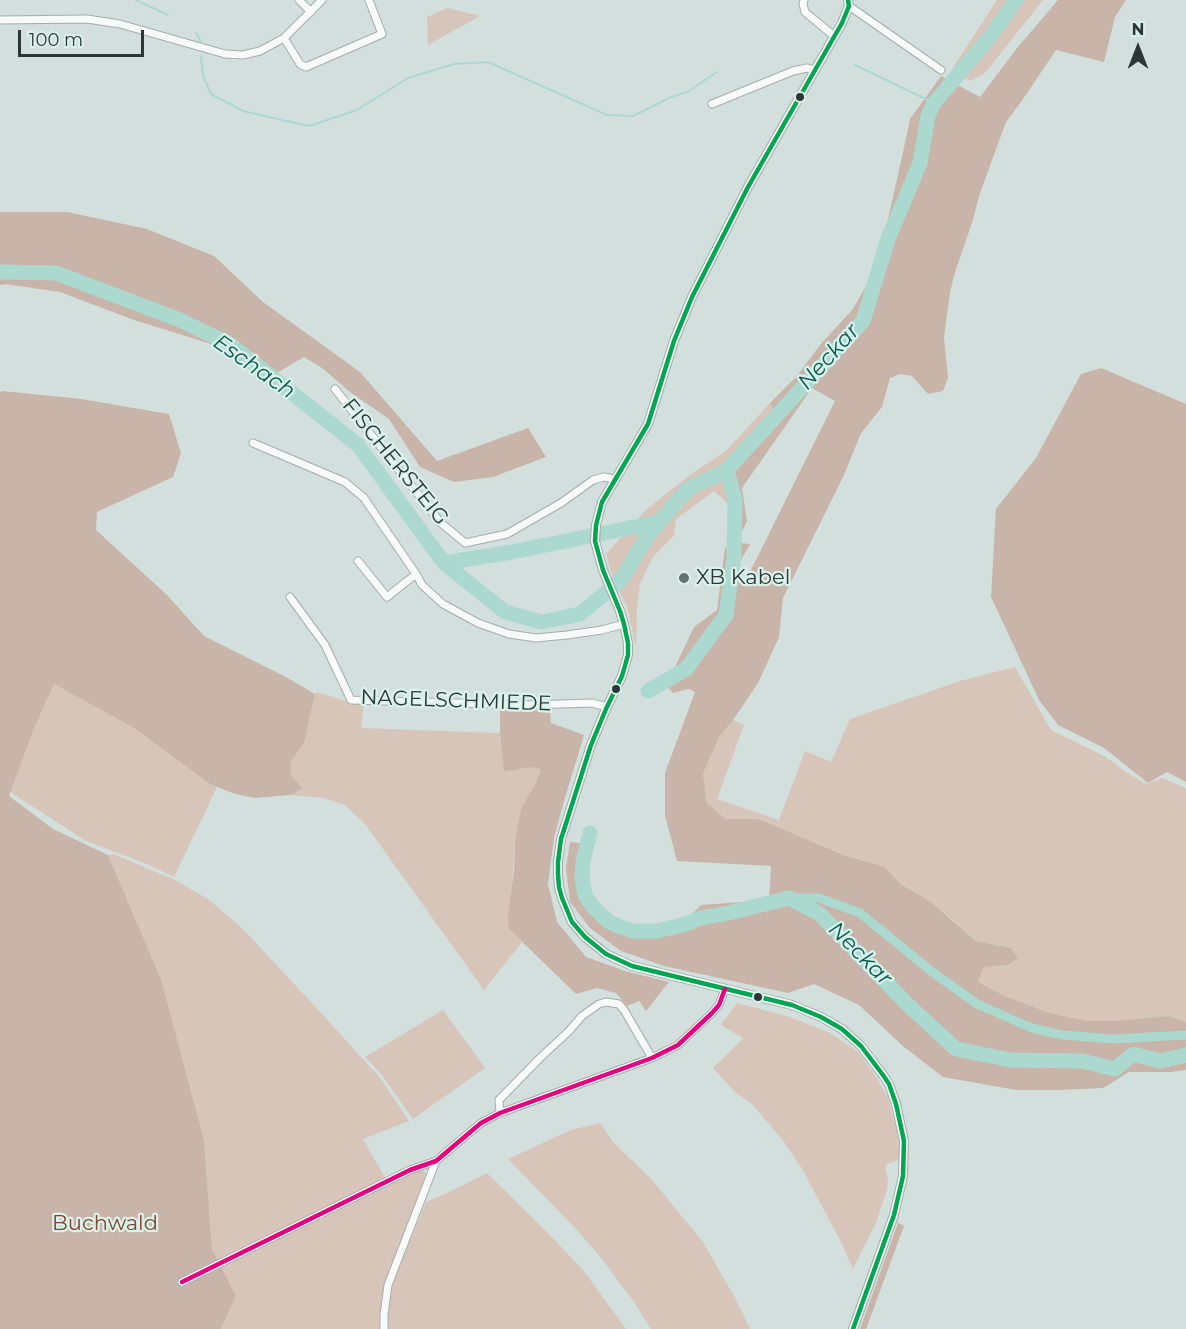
<!DOCTYPE html>
<html>
<head>
<meta charset="utf-8">
<style>
	body { margin:0 }
	#map { position:relative; width:1186px; height:1329px; overflow:hidden; background:#d3dfdc; font-family:Montserrat,sans-serif }
	canvas { display:block }
	.north { position:absolute; left:1108px; top:18px; width:60px; height:60px; -webkit-text-stroke:4px #daf2ec; paint-order:stroke; rotate:0deg; font-size:16px; font-weight:700; line-height:24px; text-align:center; color:#2d3634 }
	.north::after { content:''; display:block; margin:auto; width:21px; height:27px; background:#2d3634; clip-path:polygon(50% 0,100% 100%,50% 72%,0 100%) }
	.scale { position:absolute; left:18px; top:30px; width:126px; height:27px; box-sizing:border-box; border:3px solid #2d3634; border-top:0; padding-left:8px; font-size:18px; line-height:21px; white-space:nowrap; color:#2d3634; -webkit-text-stroke:4px #daf2ec; paint-order:stroke }
</style>
</head>
<body>
<div id="map">
<canvas width="1186" height="1329"></canvas>
<div class="north">N</div>
<div class="scale">100 m</div>
</div>
<script>
const context = document.querySelector('canvas').getContext('2d');
context.lineJoin = 'round';
function fill(path, color) {
  context.fillStyle = color;
  context.fill(path, 'evenodd');
}
function poly(rows) {
  const path = new Path2D();
  for (const r of rows) {
    path.moveTo(r[0], r[1]);
    for (let i = 2; i < r.length; i += 2) path.lineTo(r[i], r[i + 1]);
  }
  return path;
}
function trace(path, color, width, dash) {
  context.strokeStyle = color;
  context.lineWidth = width;
  context.lineCap = dash ? 'butt' : 'round';
  context.setLineDash(dash || []);
  context.stroke(path);
}
function label(font, color, halo, rows, align = 'center') {
  context.font = font + ' Montserrat,sans-serif';
  context.lineWidth = 4.5;
  context.setLineDash([]);
  context.textBaseline = 'middle';
  context.strokeStyle = halo;
  context.fillStyle = color;
  for (const [text, x, y, turn = 0] of rows) {
    context.save();
    context.translate(x, y);
    context.rotate((+turn || 0) * Math.PI / 180);
    context.textAlign = isNaN(turn) ? turn : align;
    if (halo) context.strokeText(text, 0, 0);
    context.fillText(text, 0, 0);
    context.restore();
  }
}
const green = poly([
	[997,0,1043,0,985,73,970,81,952,69],
	[447,8,480,16,428,45,427,17],
	[771,402,773,422,747,456,731,473,729,505,714,491,676,519,674,535,652,558,640,584,637,608,636,646,627,607,611,572,606,554,647,509,690,475,726,451],
	[1015,667,1051,730,1106,757,1124,771,1146,784,1162,778,1186,788,1186,1022,1169,1016,1115,1021,1086,1021,1047,1012,1005,996,978,982,984,967,1008,965,1017,958,1011,948,976,941,952,919,930,901,902,884,885,867,845,855,759,819,725,819,707,803,703,774,719,737,733,720,744,725,717,799,779,820,805,751,831,762,850,719,960,681],
	[54,684,134,728,210,784,217,787,174,877,147,864,86,841,10,792,33,731],
	[317,692,349,702,364,703,361,728,500,733,504,772,530,767,541,768,534,786,521,808,515,842,509,929,522,942,484,990,365,824,345,805,323,798,291,795,301,787,291,775,290,763,304,743,315,694],
	[113,854,173,879,208,899,242,928,322,1014,380,1078,409,1121,363,1139,385,1178,217,1260,212,1249,204,1140,161,979,108,855],
	[737,1003,787,1016,828,1032,857,1051,875,1075,888,1098,898,1135,900,1159,887,1164,885,1170,888,1177,887,1189,877,1220,853,1269,840,1240,801,1167,780,1137,752,1104,736,1093,713,1068,743,1038,721,1025],
	[443,1010,485,1068,413,1119,382,1075,365,1057],
	[600,1123,613,1142,653,1181,703,1242,734,1296,750,1329,651,1329,636,1305,605,1263,579,1232,508,1159,571,1130],
	[421,1170,426,1173,425,1181,400,1247,381,1329,221,1329,236,1296,220,1266,397,1179],
	[487,1173,545,1230,583,1270,626,1329,386,1329,387,1313,392,1283,426,1202,451,1191]
]);
const forest = poly([
	[1058,0,1126,0,1115,17,1104,62,1056,50,1021,102,1006,122,980,193,972,223,956,269,950,292,944,337,948,378,943,391,928,394,912,376,900,374,890,378,882,407,861,433,844,475,783,598,779,637,758,683,733,720,719,737,703,774,707,803,725,819,759,819,844,855,885,867,901,884,930,901,976,941,1011,948,1018,958,1008,965,984,967,978,982,1005,996,1047,1012,1086,1021,1115,1021,1169,1016,1186,1022,1186,1070,1171,1072,1129,1072,1103,1088,1060,1090,1016,1090,943,1077,904,1047,859,1005,814,984,788,993,664,966,621,951,590,928,570,902,566,868,570,842,589,844,585,866,585,891,600,912,625,926,646,929,686,920,701,905,769,900,771,866,677,861,665,815,665,773,695,692,689,689,673,693,664,683,675,667,694,627,717,610,725,548,740,543,750,544,735,571,745,582,835,401,812,388,742,488,747,521,740,536,727,537,731,473,747,456,773,422,771,402,797,376,820,345,853,309,870,279,886,228,902,157,910,119,941,76,980,97,1017,48],
	[0,212,67,212,147,229,214,256,263,302,360,372,437,461,528,428,546,457,493,477,454,482,420,467,389,419,350,392,322,368,304,357,268,378,208,343,134,320,60,292,5,284,0,285],
	[1101,368,1186,404,1186,782,1167,772,1148,783,1104,748,1058,725,1039,700,991,597,996,509,1036,458,1081,374],
	[3,391,81,399,169,414,181,453,173,477,97,512,96,530,167,595,204,636,284,676,315,694,304,743,290,763,291,775,302,788,291,795,255,798,235,794,210,784,134,728,54,684,33,731,9,796,53,829,108,855,161,979,204,1140,212,1249,236,1296,221,1329,0,1329,0,392],
	[500,709,550,711,551,723,584,735,564,801,554,838,548,884,557,922,586,957,625,971,669,982,646,1011,639,1001,627,1006,616,993,597,988,576,994,509,929,508,917,514,870,515,842,521,808,534,786,541,769,530,767,504,772,500,733],
	[898,1223,904,1226,866,1329,860,1329]
]);
const stream = poly([
	[136,0,168,15],
	[196,33,201,41],
	[201,56,203,76,211,94,243,111,309,126,357,110,408,78,454,64,488,62,607,115,633,116,669,98,689,91,717,72],
	[855,65,934,103]
]);
const canal = poly([
	[789,898,819,898,860,913,931,971,977,1004,1032,1028,1062,1035,1113,1039,1186,1035]
]);
const river = poly([
	[0,272,56,273,180,320,231,345,358,445,444,563,505,612,542,622,580,614,621,580,647,537,678,500,690,488,727,470],
	[444,563,512,552,659,522],
	[648,691,686,669,726,615,734,558,735,500,727,470,863,321,888,239,920,163,928,116,934,103,990,37,1016,0],
	[590,833,583,861,582,879,585,895,592,906,608,921,618,926,633,931,657,931,683,925,701,918,733,912,789,898,820,914,907,1004,956,1049,1011,1060,1082,1061,1115,1069,1133,1054,1160,1061,1186,1055]
]);
const minor = poly([
	[299,0,311,12],
	[804,0,803,4,805,12,834,36],
	[849,6,941,70],
	[0,20,87,19,120,24,225,54,243,55,260,51,284,38,322,0],
	[284,38,300,64,306,67,382,34,369,0],
	[712,104,793,71,807,68,815,70],
	[335,389,440,522,465,543,507,534,561,503,593,480,604,477,614,479],
	[253,443,345,482,364,498,416,574],
	[358,561,387,597,416,574,422,585,443,604,478,623,509,634,536,638,567,635,602,630,624,624],
	[290,597,325,645,351,700,528,705,592,703,607,707],
	[500,1113,499,1100,540,1058,569,1031,582,1016,599,1004,606,1002,619,1004,624,1010,652,1058],
	[182,1282,410,1170,436,1161,481,1123,500,1113,652,1058,678,1045,712,1013,719,1005,725,989],
	[384,1329,384,1315,388,1285,436,1161]
]);
const tertiary = poly([
	[848,0,849,6,842,23,748,187,692,297,674,341,648,424,602,502,596,525,595,541,603,570,620,611,624,624,628,643,628,655,622,676,606,709,591,745,561,839,558,862,558,874,559,887,562,898,572,922,585,937,606,954,632,966,792,1005,821,1017,842,1029,861,1046,883,1075,889,1084,896,1104,904,1141,903,1176,894,1215,853,1329]
]);
const bus1 = poly([
	[848,0,849,6,842,23,748,187,692,297,674,341,648,424,602,502,596,525,595,541,603,570,620,611,624,624,628,643,628,655,622,676,606,709,591,745,561,839,558,862,558,874,559,887,562,898,572,922,585,937,606,954,632,966,792,1005,821,1017,842,1029,861,1046,883,1075,889,1084,896,1104,904,1141,903,1176,894,1215,853,1329]
]);
const bus2 = poly([
	[182,1282,410,1170,436,1161,481,1123,500,1113,652,1058,678,1045,712,1013,719,1005,725,989]
]);
const markers = [
	[800,97,5,"#2d3634"],
	[684,578,6,"#67716f"],
	[616,689,5,"#2d3634"],
	[758,997,5,"#2d3634"]
];
const streetNames = [
	["FISCHERSTEIG",395,462,51],
	["NAGELSCHMIEDE",456,701,2]
];
const poiNames = [
	["XB Kabel",696,578]
];
const parkNames = [
	["Buchwald",105,1224]
];
const waterNames = [
	["Neckar",829,357,-48],
	["Eschach",254,367,35],
	["Neckar",860,954,45]
];
fill(green, '#d7c5ba');
fill(forest, '#c8b4a8');
trace(stream, '#abd8cf', 2);
trace(canal, '#abd8cf', 9);
trace(river, '#abd8cf', 15);
trace(minor, '#a3adaa', 9);
trace(tertiary, '#a3adaa', 10);
trace(minor, '#f8fafa', 7);
trace(tertiary, '#f8fafa', 8);
trace(bus1, '#00a651', 4.5);
trace(bus2, '#e5007d', 4.5);
for (const [x, y, r, color] of markers) {
  const dot = new Path2D();
  dot.arc(x, y, r, 0, 2 * Math.PI);
  context.fillStyle = color;
  context.fill(dot);
  trace(dot, '#daf2ec', 2);
}
label('21px', '#2d3634', '#daf2ec', streetNames);
label('21px', '#2d3634', '#daf2ec', poiNames, 'left');
label('21px', '#82442a', '#daf2ec', parkNames);
label('italic 22px', '#075c50', '#daf2ec', waterNames);
</script>
</body>
</html>
